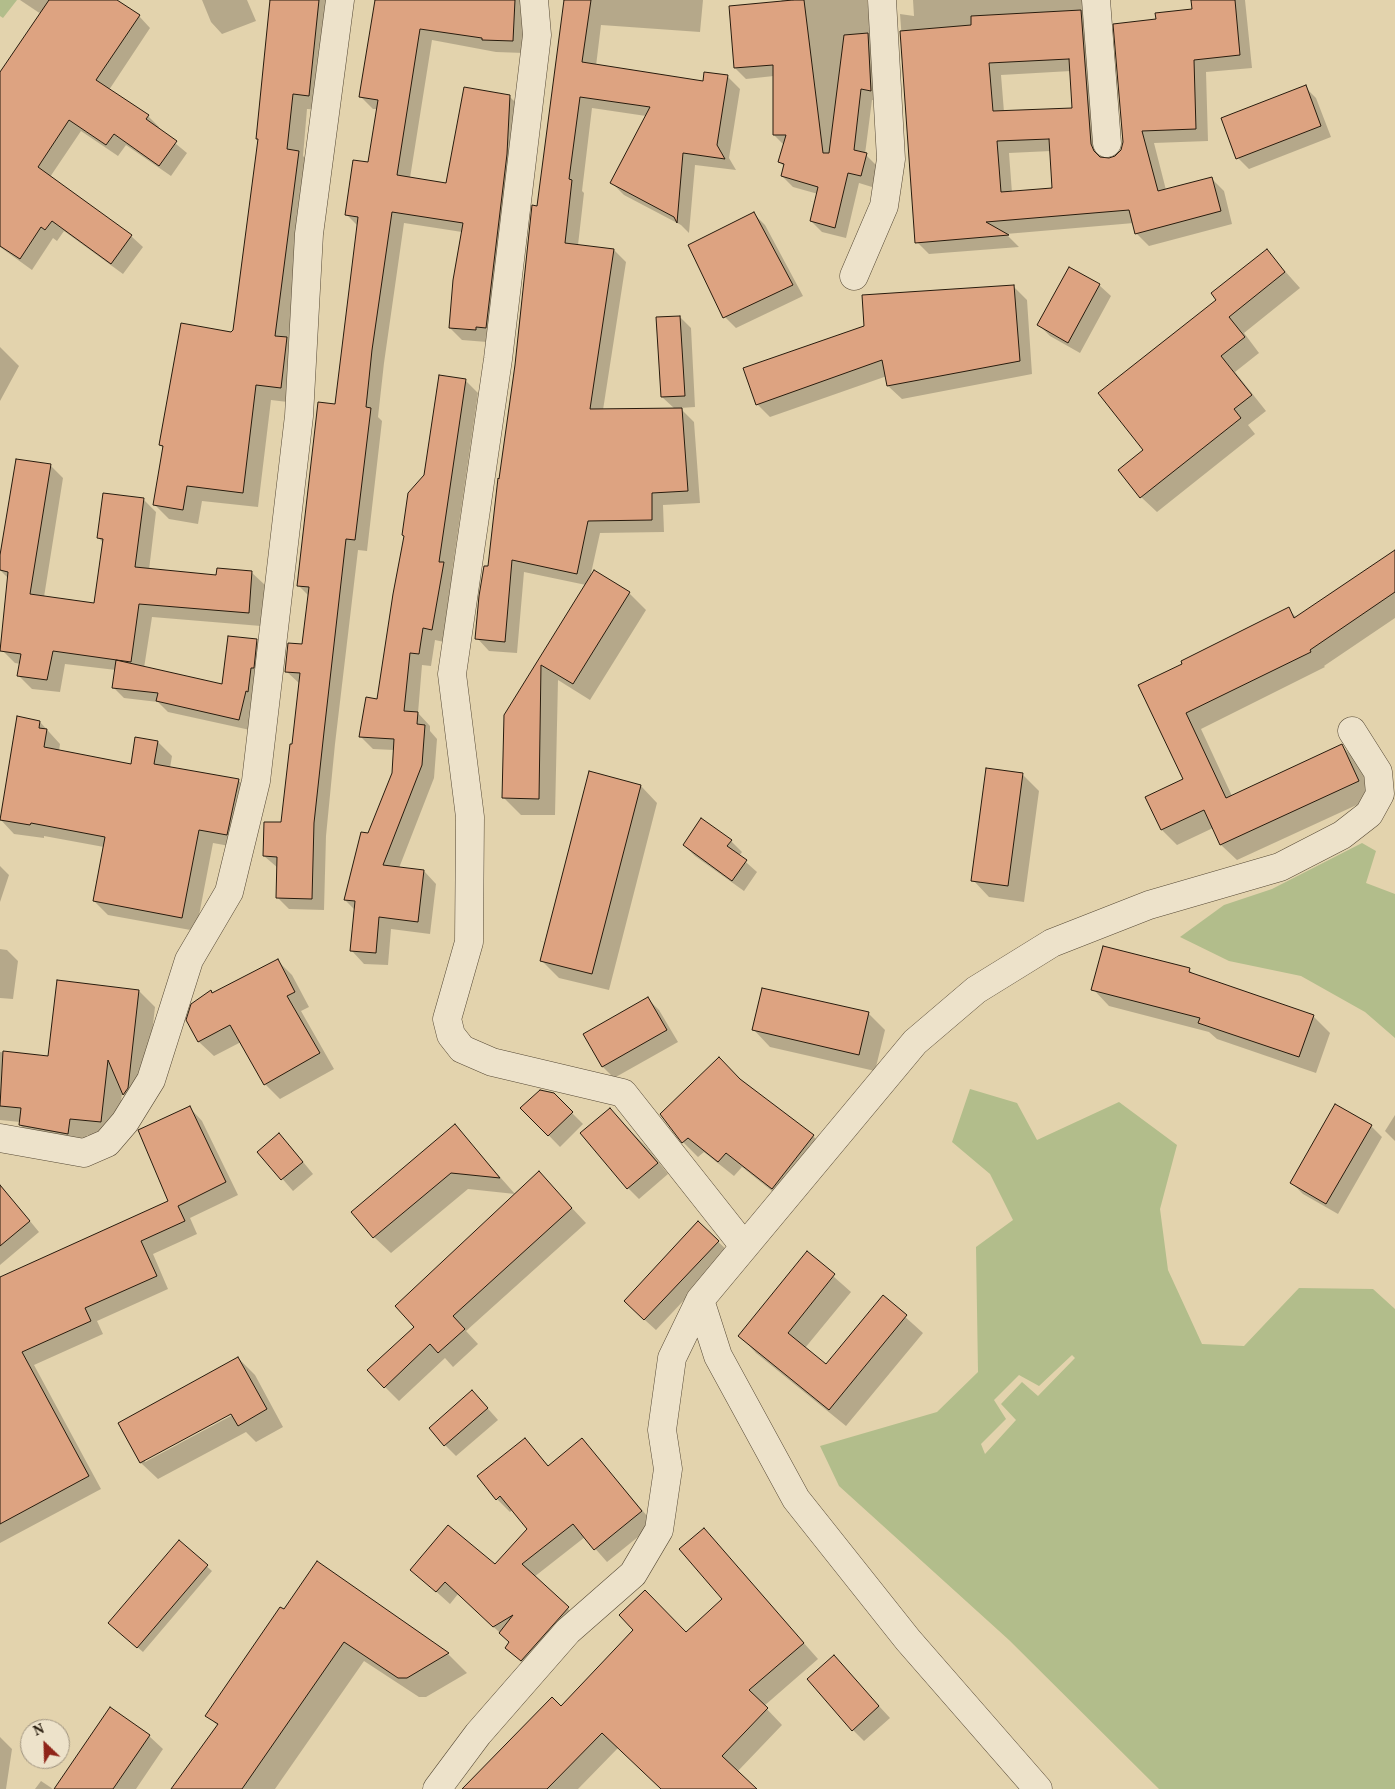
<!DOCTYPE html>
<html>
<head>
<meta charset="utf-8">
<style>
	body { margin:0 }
	#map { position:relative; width:1395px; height:1789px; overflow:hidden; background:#e3d3ad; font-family:Vollkorn,serif }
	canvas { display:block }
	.north { position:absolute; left:20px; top:1719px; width:50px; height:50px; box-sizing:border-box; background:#ede2ca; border:1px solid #9e927e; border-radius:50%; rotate:336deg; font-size:14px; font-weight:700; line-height:20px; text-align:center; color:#271b0d }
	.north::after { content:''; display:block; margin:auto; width:18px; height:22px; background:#8f2418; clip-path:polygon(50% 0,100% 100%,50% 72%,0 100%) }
</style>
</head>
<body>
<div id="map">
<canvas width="1395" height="1789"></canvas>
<div class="north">N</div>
</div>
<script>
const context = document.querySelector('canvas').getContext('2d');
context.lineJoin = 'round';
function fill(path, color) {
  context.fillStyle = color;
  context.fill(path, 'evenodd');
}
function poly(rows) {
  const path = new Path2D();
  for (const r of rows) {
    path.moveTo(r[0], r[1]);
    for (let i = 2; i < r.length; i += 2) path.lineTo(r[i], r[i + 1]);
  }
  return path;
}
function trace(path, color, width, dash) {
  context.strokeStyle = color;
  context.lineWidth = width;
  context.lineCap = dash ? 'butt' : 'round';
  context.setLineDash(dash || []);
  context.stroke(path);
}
const green = poly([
	[0,0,17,0,3,18,0,16],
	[1362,843,1376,851,1366,883,1395,894,1395,1038,1365,1012,1301,976,1229,961,1180,937,1224,905,1272,889],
	[970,1089,1017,1103,1037,1140,1119,1102,1177,1145,1160,1209,1168,1270,1202,1344,1244,1346,1299,1288,1373,1289,1395,1309,1395,1789,1159,1789,1009,1640,839,1486,820,1446,937,1412,978,1372,976,1247,1013,1220,990,1174,952,1142],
	[1072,1355,1075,1358,1038,1396,1022,1382,1001,1404,1016,1420,985,1454,981,1444,1006,1419,994,1400,1019,1375,1039,1386]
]);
const shadow = poly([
	[20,0,115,0,139,16,150,28,109,90,148,116,159,127,158,129,187,153,171,176,126,145,118,156,81,131,50,177,131,236,143,247,123,274,64,231,57,241,53,238,32,270,0,247,0,75,41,14],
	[202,0,247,0,256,21,222,34,211,22],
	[271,0,332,0,324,110,307,109,303,156,314,167,296,403,271,400,258,507,202,501,198,524,169,519,154,504,164,448,160,445,234,331,259,140,257,138],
	[387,0,527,0,524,53,496,52,432,40,410,178,447,185,509,96,521,108,487,342,462,340,450,328,462,232,404,223,384,363,378,417,382,421,367,551,358,550,335,744,326,836,324,910,289,909,277,897,278,868,264,856,282,823,300,684,286,671,303,645,309,596,298,585,336,405,358,226,347,215,369,164,378,109,373,109,361,97],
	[565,0,703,0,700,32,601,25,596,66,704,82,727,76,740,89,729,158,736,170,695,165,689,233,681,225,624,195,611,182,646,116,592,108,582,191,584,193,578,245,614,250,626,262,603,410,675,409,662,397,680,317,691,328,695,407,680,408,694,422,700,503,663,505,664,532,600,533,590,578,594,572,629,593,646,610,590,700,558,680,555,815,521,815,504,798,505,716,586,585,524,572,517,653,489,651,477,638,489,567,520,335,518,334,533,207,538,207],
	[781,0,867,0,882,101,872,100,865,154,877,166,872,187,859,183,846,238,822,232,811,221,818,194,793,187,782,176,785,167,779,162,784,145,774,135,774,76,746,79,735,68,783,2],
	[913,0,1099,0,1092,14,1104,159,1117,157,1122,150,1157,20,1193,10,1192,0,1245,0,1252,68,1206,72,1208,141,1154,143,1166,190,1212,179,1224,191,1232,224,1149,246,1136,233,1134,223,1006,234,1019,247,929,254,917,242,900,14,914,16],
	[1071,71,1073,109,1004,112,1001,75],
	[1051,151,1053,190,1012,193,1009,153],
	[1305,87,1316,98,1331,137,1249,169,1238,158],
	[754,214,765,225,803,296,736,328,725,317],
	[1267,251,1300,288,1244,333,1259,353,1235,372,1266,411,1248,425,1255,434,1157,512,1141,497,1144,450,1218,300],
	[1070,269,1099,285,1111,296,1080,353,1050,336,1039,325],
	[1014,287,1027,300,1032,374,902,399,888,386,887,376,770,417,757,404],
	[0,347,19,366,0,401],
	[465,380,478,393,452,572,456,576,444,642,435,640,431,666,422,665,418,713,430,726,430,731,437,739,434,778,399,868,424,871,436,884,430,934,391,929,388,965,364,964,352,951,355,910,345,900,393,773,394,750,373,749,360,736,378,700,405,537,403,535,425,475],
	[50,465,63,478,44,597,95,604,103,543,99,538,143,499,156,512,149,570,217,576,251,572,265,585,261,626,152,617,144,668,223,685,256,640,267,651,250,730,168,712,158,702,124,698,113,687,116,670,65,664,60,692,32,689,19,676,21,664,15,663,2,650,9,579,0,570,0,563],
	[1395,551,1395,618,1324,666,1325,667,1201,729,1232,796,1342,746,1357,761,1374,797,1237,860,1221,845,1213,828,1177,845,1162,830,1184,779,1184,665,1288,609,1297,618],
	[40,722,60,744,59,751,132,765,136,738,158,742,172,756,170,768,238,780,252,794,241,848,213,843,196,931,108,915,94,901,104,847,44,836,44,838,14,834,0,819],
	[1022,774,1039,791,1024,902,989,897,973,880],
	[641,786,657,803,609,990,559,978,542,961],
	[731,841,742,852,739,856,757,872,744,891,695,856,684,845],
	[0,866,9,875,0,902],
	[0,949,7,950,18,961,13,999,0,998],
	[277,960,292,975,309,1007,301,1011,334,1069,280,1099,265,1084,241,1042,214,1056,199,1042,188,1020,212,994],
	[1189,970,1196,976,1313,1016,1330,1033,1316,1073,1217,1039,1209,1032,1109,1006,1093,989],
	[139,991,155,1007,144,1104,140,1111,122,1093,117,1138,87,1135,85,1150,37,1142,20,1125,20,1122,0,1120,0,1052,49,1058],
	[648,999,659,1010,678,1042,614,1078,603,1067,585,1034],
	[868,1013,885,1030,875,1071,770,1047,754,1030],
	[742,1082,813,1136,828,1151,787,1203,742,1167,734,1176,704,1152,698,1157,683,1142],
	[553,1094,583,1124,560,1147,522,1108],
	[190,1108,202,1121,238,1195,190,1218,197,1234,153,1254,168,1289,97,1321,103,1334,34,1365,101,1489,0,1543,0,1279,170,1202],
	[610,1109,648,1149,668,1174,639,1199,628,1188],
	[1395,1115,1395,1141,1385,1131],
	[455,1126,515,1194,468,1189,391,1253,374,1237],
	[1371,1126,1382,1137,1338,1214,1303,1194,1292,1183],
	[290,1146,313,1174,293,1191,259,1152],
	[539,1173,586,1223,466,1331,478,1344,453,1367,445,1358,399,1401,385,1387,416,1327],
	[0,1185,39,1232,0,1265],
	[698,1223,729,1252,656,1330,636,1312],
	[807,1253,851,1292,805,1348,827,1366,883,1297,923,1333,846,1426,756,1353,740,1336],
	[238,1358,255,1375,283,1427,256,1442,246,1432,158,1479,141,1463,119,1424],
	[236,1410,238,1412,145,1462,145,1459],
	[483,1403,498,1420,456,1456,445,1445],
	[525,1439,549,1467,582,1440,654,1524,607,1562,585,1537,534,1577,581,1621,534,1673,506,1648,511,1643,458,1594,450,1604,412,1570,495,1566,529,1529,513,1509,510,1512,497,1499,479,1476],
	[704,1530,818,1659,764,1706,782,1725,737,1772,755,1789,662,1789,618,1748,578,1789,465,1789,561,1708,686,1634,724,1600],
	[179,1542,212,1571,143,1652,115,1628],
	[318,1563,448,1654,467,1673,426,1697,419,1697,364,1661,275,1789,173,1789,218,1726,207,1715],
	[834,1657,890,1718,864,1741,853,1730],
	[149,1736,163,1749,136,1789,56,1789],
	[0,1737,12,1749,6,1789,0,1789],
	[41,1781,53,1789,35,1789]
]);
const building = poly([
	[49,0,117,0,140,15,96,80,149,115,146,119,177,141,159,166,114,134,106,145,69,120,38,167,132,235,111,264,52,221,45,230,41,227,20,259,0,246,0,72,49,0],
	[270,0,319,0,309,96,293,94,287,149,299,151,275,336,287,337,281,388,256,385,243,493,187,486,183,510,153,505,163,446,159,445,181,323,231,332,233,330,258,139,256,139,270,0],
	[375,0,515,0,513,41,482,40,482,38,420,29,397,175,446,183,464,87,510,95,507,154,486,328,476,327,476,330,449,328,453,280,463,223,392,212,372,350,366,407,371,408,355,540,346,539,324,732,314,823,312,899,276,898,277,857,263,856,264,822,281,822,290,744,292,744,300,673,285,672,288,643,302,644,309,587,297,586,318,402,335,404,358,217,345,215,353,160,368,162,378,100,359,97,375,0],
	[564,0,591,0,582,62,703,81,704,72,728,75,717,145,725,159,683,153,677,223,674,217,610,183,650,107,580,97,569,179,572,180,565,243,614,249,590,409,682,408,688,491,652,493,652,520,588,521,577,574,512,560,505,642,475,639,479,596,484,566,488,566,498,478,499,479,515,365,532,205,537,206,564,0],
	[793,0,804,0,823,153,829,153,844,35,868,33,871,91,861,89,854,150,867,153,861,176,848,173,835,228,810,221,818,187,781,176,784,164,778,162,786,135,773,135,773,65,734,68,729,6,793,0],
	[1191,0,1235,0,1240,55,1194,60,1196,129,1142,131,1158,191,1212,177,1221,211,1135,234,1129,210,986,222,1009,235,915,243,900,31,971,25,971,16,1081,10,1091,144,1094,151,1100,157,1109,158,1115,156,1121,150,1123,142,1113,24,1156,19,1155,13,1192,9,1191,0],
	[1069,59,1072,108,993,111,989,63,1069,59],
	[1049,139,1052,188,1001,192,997,141,1049,139],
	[1306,85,1321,126,1236,159,1221,118,1306,85],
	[754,212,793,285,723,318,688,245,754,212],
	[1267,249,1285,272,1229,317,1245,337,1221,356,1252,395,1234,409,1241,418,1140,498,1118,470,1143,450,1098,393,1216,300,1211,293,1267,249],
	[1069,267,1100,284,1068,343,1037,325,1069,267],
	[1014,285,1020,361,887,386,882,360,756,405,743,368,864,326,862,295,1014,285],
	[680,316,685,396,661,397,656,317,680,316],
	[439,375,466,379,439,562,444,562,432,630,423,628,419,654,410,653,404,711,418,712,417,724,425,725,422,765,383,865,424,870,418,922,379,917,376,953,350,951,355,901,344,900,361,832,368,833,392,773,394,739,359,737,366,697,377,699,393,594,404,536,402,535,408,493,424,475,439,375],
	[16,459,51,464,30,594,94,603,103,539,97,538,103,493,144,498,135,567,216,575,217,568,252,571,249,613,139,604,131,662,53,651,47,680,17,676,21,654,0,651,8,572,0,570,0,555,16,459],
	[1395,550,1395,592,1310,650,1311,652,1186,713,1226,798,1342,744,1359,781,1220,845,1204,810,1161,830,1145,797,1183,779,1138,685,1182,664,1181,661,1289,607,1294,618,1395,550],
	[594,570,630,592,573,684,541,665,539,799,502,798,504,715,594,570],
	[228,636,257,639,254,668,251,668,248,692,246,691,239,720,156,701,158,693,112,688,116,660,222,684,228,636],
	[17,716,40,721,39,728,47,729,44,747,131,764,135,737,158,741,154,764,239,779,227,835,199,830,182,918,93,901,105,837,31,823,30,825,0,820,17,716],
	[986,768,1023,773,1008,886,971,881,986,768],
	[589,771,641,785,592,974,540,961,589,771],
	[701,818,732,840,727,846,747,860,732,881,683,845,701,818],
	[1103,946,1190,968,1189,972,1314,1015,1299,1057,1198,1023,1200,1018,1091,990,1103,946],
	[278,959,295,992,287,996,320,1053,264,1085,230,1025,198,1042,186,1020,191,1004,211,990,212,993,278,959],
	[57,980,139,990,128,1088,123,1095,108,1060,101,1122,70,1119,68,1134,19,1125,21,1108,0,1106,3,1051,48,1056,57,980],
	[762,988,869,1012,859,1055,752,1030,762,988],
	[648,997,667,1030,602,1067,583,1034,648,997],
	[719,1057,740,1079,814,1135,772,1189,726,1153,718,1162,688,1138,682,1143,660,1114,719,1057],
	[540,1090,554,1093,573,1112,548,1136,520,1108,540,1090],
	[1335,1104,1372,1125,1326,1204,1290,1183,1335,1104],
	[190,1106,226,1182,178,1206,185,1221,141,1241,157,1276,85,1308,91,1321,22,1352,89,1476,0,1524,0,1277,168,1201,138,1130,190,1106],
	[610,1108,658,1163,627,1189,580,1133,610,1108],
	[455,1124,500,1178,451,1173,373,1238,351,1212,455,1124],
	[279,1133,303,1162,281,1180,257,1152,279,1133],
	[539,1171,572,1208,453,1316,465,1329,438,1353,430,1344,384,1388,367,1370,414,1327,395,1306,539,1171],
	[0,1185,30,1221,0,1246,0,1185],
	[698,1221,719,1241,644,1320,624,1301,698,1221],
	[807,1251,835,1274,788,1333,826,1364,883,1295,907,1315,829,1410,738,1336,807,1251],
	[238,1357,267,1409,238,1426,231,1414,140,1463,118,1423,238,1357],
	[472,1390,488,1408,444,1446,429,1428,472,1390],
	[525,1438,548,1466,582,1438,642,1511,594,1550,573,1524,522,1564,569,1607,521,1661,505,1648,509,1642,499,1633,513,1615,493,1627,445,1582,436,1592,410,1570,448,1525,495,1564,527,1529,500,1496,496,1500,477,1476,525,1438],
	[704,1528,804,1643,749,1690,768,1708,722,1756,757,1789,661,1789,602,1733,547,1789,462,1789,552,1697,561,1706,633,1630,619,1615,645,1590,686,1632,722,1599,679,1549,704,1528],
	[179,1540,208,1565,137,1648,108,1623,179,1540],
	[317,1561,449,1653,407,1678,398,1678,344,1642,242,1789,171,1789,218,1724,205,1716,280,1607,284,1609,317,1561],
	[834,1655,879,1706,852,1731,807,1679,834,1655],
	[110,1707,150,1735,113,1789,54,1789,110,1707]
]);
const minor = poly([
	[534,0,537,35,498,359,452,674,470,817,469,942,447,1019,451,1035,462,1049,492,1062,623,1093,744,1246],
	[1096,0,1107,143],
	[854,276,884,206,891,159,882,0],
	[0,1138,84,1153,107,1143,125,1122,151,1080,189,960,229,892,256,781,299,416,309,234,340,0],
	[700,1300,718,1356,796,1499,908,1640,1038,1789],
	[437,1789,478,1734,568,1631,633,1574,659,1530,668,1469,662,1430,672,1358,700,1300,915,1042,976,990,1052,943,1149,905,1280,867,1342,835,1369,814,1380,794,1378,772,1352,731]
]);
fill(green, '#b2bd8b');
fill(shadow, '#0003');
fill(building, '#dda381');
trace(building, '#271b0d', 1);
trace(minor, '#564935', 29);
trace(minor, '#ede2ca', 28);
</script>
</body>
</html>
